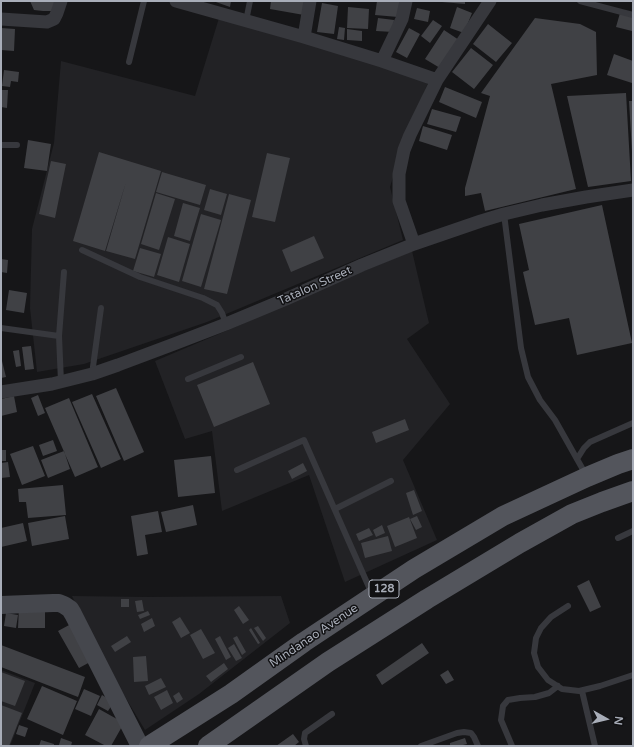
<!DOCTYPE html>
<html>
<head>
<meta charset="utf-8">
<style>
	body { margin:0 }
	#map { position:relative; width:634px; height:747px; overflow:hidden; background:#161618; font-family:"Varela Round",sans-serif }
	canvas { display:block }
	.frame { position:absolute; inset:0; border:2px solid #a8adb8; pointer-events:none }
	.north { position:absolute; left:586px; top:699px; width:40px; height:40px; -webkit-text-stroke:3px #111113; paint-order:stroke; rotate:98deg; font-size:11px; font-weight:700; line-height:16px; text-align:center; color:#a8adb8 }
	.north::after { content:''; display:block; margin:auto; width:14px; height:18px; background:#a8adb8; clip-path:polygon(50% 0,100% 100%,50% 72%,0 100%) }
</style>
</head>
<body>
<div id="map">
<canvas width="634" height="747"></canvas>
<div class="frame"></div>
<div class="north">N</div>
</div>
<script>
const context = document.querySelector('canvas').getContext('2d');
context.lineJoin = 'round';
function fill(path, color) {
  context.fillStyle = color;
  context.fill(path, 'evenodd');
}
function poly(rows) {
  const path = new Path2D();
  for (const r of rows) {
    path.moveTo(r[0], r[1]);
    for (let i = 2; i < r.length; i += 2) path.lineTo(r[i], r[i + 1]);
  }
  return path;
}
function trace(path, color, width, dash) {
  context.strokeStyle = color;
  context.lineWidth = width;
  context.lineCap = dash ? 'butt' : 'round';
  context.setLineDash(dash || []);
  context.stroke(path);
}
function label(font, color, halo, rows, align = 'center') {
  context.font = font + ' "Varela Round",sans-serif';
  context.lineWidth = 3;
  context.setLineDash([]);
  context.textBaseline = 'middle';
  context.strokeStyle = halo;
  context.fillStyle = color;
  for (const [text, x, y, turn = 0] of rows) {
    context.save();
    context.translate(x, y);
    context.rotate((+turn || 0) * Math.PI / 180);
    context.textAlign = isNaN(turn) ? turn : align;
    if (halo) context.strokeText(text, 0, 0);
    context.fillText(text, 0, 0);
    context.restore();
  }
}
const built = poly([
	[219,18,430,78,404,141,390,187,403,240,207,322,84,364,37,372,30,308,32,229,54,143,61,61,195,96],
	[412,251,429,323,407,339,450,404,403,460,437,540,345,582,309,475,222,511,212,431,185,439,155,361,240,325,301,297],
	[72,596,146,597,281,596,290,623,199,694,145,730,104,662],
	[1,670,35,683,10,746,1,746]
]);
const building = poly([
	[30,1,58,1,51,11,43,11,34,10],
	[213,1,231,1,230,7],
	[271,1,306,1,304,15,270,9],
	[377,1,400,1,398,17,375,15],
	[442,1,465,1,465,4,442,2],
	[322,3,338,6,334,34,317,32],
	[348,7,369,9,368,29,347,28],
	[457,7,472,13,464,33,450,28],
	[417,8,430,11,428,22,414,19],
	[620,13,633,16,633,24,632,31,616,27],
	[378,18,394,20,393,32,376,31],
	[535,18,580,24,596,32,597,75,551,84,576,189,485,211,481,193,465,196,465,188,490,96,481,93],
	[433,20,442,26,430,43,421,36],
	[488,24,512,43,496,62,473,44],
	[339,27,345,28,344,40,337,39],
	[1,28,15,29,14,51,1,50],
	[409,28,420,34,407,58,396,52],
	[347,29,362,31,362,41,347,40],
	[444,30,459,40,440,68,425,59],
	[471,48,493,65,474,89,452,72],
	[614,54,633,61,632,83,607,75],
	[4,70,19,72,18,82,11,81,10,87,2,86],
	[445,87,482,102,476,118,439,102],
	[1,90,8,90,7,108,1,107],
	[626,93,631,181,588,187,567,96],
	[629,101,633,101,633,152,632,152],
	[432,109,461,117,456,132,427,124],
	[423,126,452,135,447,150,419,141],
	[28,140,51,144,47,171,24,168],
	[99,152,161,171,135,259,106,251,126,182,105,251,73,241],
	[267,153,290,158,275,222,252,217],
	[51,161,66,164,55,218,39,214],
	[162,172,206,185,200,205,156,192],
	[210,189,227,194,221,215,204,210],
	[156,193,175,199,159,250,141,244],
	[229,194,251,200,227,294,204,289],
	[183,203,200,208,190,241,174,236],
	[602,205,632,343,577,355,569,318,535,325,523,272,529,270,519,224],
	[201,214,221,220,201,287,182,281],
	[314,236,324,258,291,272,282,250],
	[168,237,190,244,179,282,157,275],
	[140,248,161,254,154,277,133,271],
	[1,259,8,260,7,273,1,272],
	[9,290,27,293,24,313,6,310],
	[31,346,34,369,25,370,22,347],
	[19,350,21,366,16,367,13,351],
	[1,357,6,377,1,378],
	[253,362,270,404,214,427,197,385],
	[116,388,144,452,124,461,96,396],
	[92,394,121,459,101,468,72,402],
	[38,395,45,413,38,416,31,398],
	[14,396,17,412,1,416,1,399],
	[69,398,98,467,75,477,45,408],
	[405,419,409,430,376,443,372,432],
	[53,440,57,451,43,456,39,445],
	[33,446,45,476,22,485,10,454],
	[1,450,6,450,6,461,1,461],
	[64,451,70,469,48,478,41,460],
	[211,456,215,493,178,497,174,460],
	[8,462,10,477,1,478,1,463],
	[303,463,307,471,292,479,288,471],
	[63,485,66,515,28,518,26,502,19,502,18,489],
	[414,490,422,511,413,515,406,493],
	[193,505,197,525,166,532,161,512],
	[158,511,162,532,145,535,148,554,137,556,131,516],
	[65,516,69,539,32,546,28,523],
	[417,516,422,527,416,530,410,519],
	[409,517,417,538,395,547,387,526],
	[23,523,27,541,1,547,1,528],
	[382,525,385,533,376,537,373,530],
	[369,528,373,535,359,541,356,534],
	[388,536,392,551,365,558,361,543],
	[589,580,601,607,590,612,577,586],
	[121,599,129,599,129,607,121,607],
	[142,600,144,611,137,612,135,601],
	[239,606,249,620,243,624,234,610],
	[19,607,45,609,45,628,18,628],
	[148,611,150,615,140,619,138,615],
	[6,613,18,615,16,628,4,626],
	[180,617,190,633,181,638,172,622],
	[152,618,155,626,144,632,141,624],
	[71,624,92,661,79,668,58,631],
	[258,626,266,638,263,641,254,628],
	[251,628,260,643,258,644,249,630],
	[201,629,215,653,203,659,190,635],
	[127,636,131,642,115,652,111,646],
	[220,636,231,657,226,660,215,639],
	[237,636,246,652,242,655,233,638],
	[422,643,429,653,382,685,376,675],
	[234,644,242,658,236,661,228,648],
	[1,645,85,677,78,697,1,667],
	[146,656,148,681,134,682,133,657],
	[224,663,228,669,211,682,206,676],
	[448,670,454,680,446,684,440,675],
	[1,672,25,681,15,706,1,701],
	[161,678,166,687,149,695,145,686],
	[42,686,77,701,63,735,27,719],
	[84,689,100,696,91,716,75,709],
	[167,690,173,703,161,710,154,697],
	[179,692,183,699,177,703,173,696],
	[102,695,114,702,108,711,97,705],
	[1,705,22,713,9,746,1,746],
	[99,709,124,723,111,746,106,746,85,735],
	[19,725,28,728,25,737,16,734],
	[293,734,299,742,294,746,276,746],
	[61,738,72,742,71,746,62,746,59,745],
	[465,738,467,744,463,745,464,746,450,746,450,743],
	[41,740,54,744,54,746,39,746]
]);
const lane = poly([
	[580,1,633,15],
	[246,21,250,1],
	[129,62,144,1],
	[1,145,17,145],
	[504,214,521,348,528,377,540,400,555,420,586,475],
	[82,250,140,277,203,298,217,305,222,313,226,324],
	[1,328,59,336],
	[92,374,101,308],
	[188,379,241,357],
	[61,382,59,336,64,272],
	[577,459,584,448,590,442,633,423],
	[237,470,304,440,372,594],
	[335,509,391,481],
	[618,538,633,531],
	[568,606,551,617,541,628,536,638,534,653,538,667,548,680,562,689,579,691,600,686,633,675],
	[582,691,595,746],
	[306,746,304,739,305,733,332,714],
	[421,746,457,733,464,732,471,733,474,737,478,746],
	[512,746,501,720,503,706,508,700,520,698,535,697,549,693,558,686]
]);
const street = poly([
	[176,1,304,37,382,61,437,80],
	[1,19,47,22,54,19,57,13,61,1],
	[304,37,310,1],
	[382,61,402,19,406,1],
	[414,244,399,201,399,174,404,150,410,135,437,80,490,1],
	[1,392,52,384,92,374,118,365,174,344,226,324,286,299,362,265,414,244,481,221,504,214,542,205,586,197,633,190]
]);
const secondary = poly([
	[1,605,53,603,59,603,64,605,70,609,73,614,140,746]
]);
const primary = poly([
	[149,746,231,694,304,642,414,569,503,516,587,477,618,464,633,459],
	[208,746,328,662,427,599,520,543,572,514,602,502,633,491]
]);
const shields = [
	[384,589,30]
];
const shieldNames = [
	["128",384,589]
];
const streetNames = [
	["Tatalon Street",315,286,-24],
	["Mindanao Avenue",314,636,-34]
];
fill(built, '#222225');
fill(building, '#404145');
trace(lane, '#37383d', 6);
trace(street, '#37383d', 13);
trace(secondary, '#45474d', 18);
trace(primary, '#53555c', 20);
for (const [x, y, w] of shields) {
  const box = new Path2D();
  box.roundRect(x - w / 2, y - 9, w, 18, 3);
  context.fillStyle = '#111113';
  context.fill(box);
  trace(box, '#a8adb8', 1);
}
label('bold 11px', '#a8adb8', null, shieldNames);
label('12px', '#a8adb8', '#111113', streetNames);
</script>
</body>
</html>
